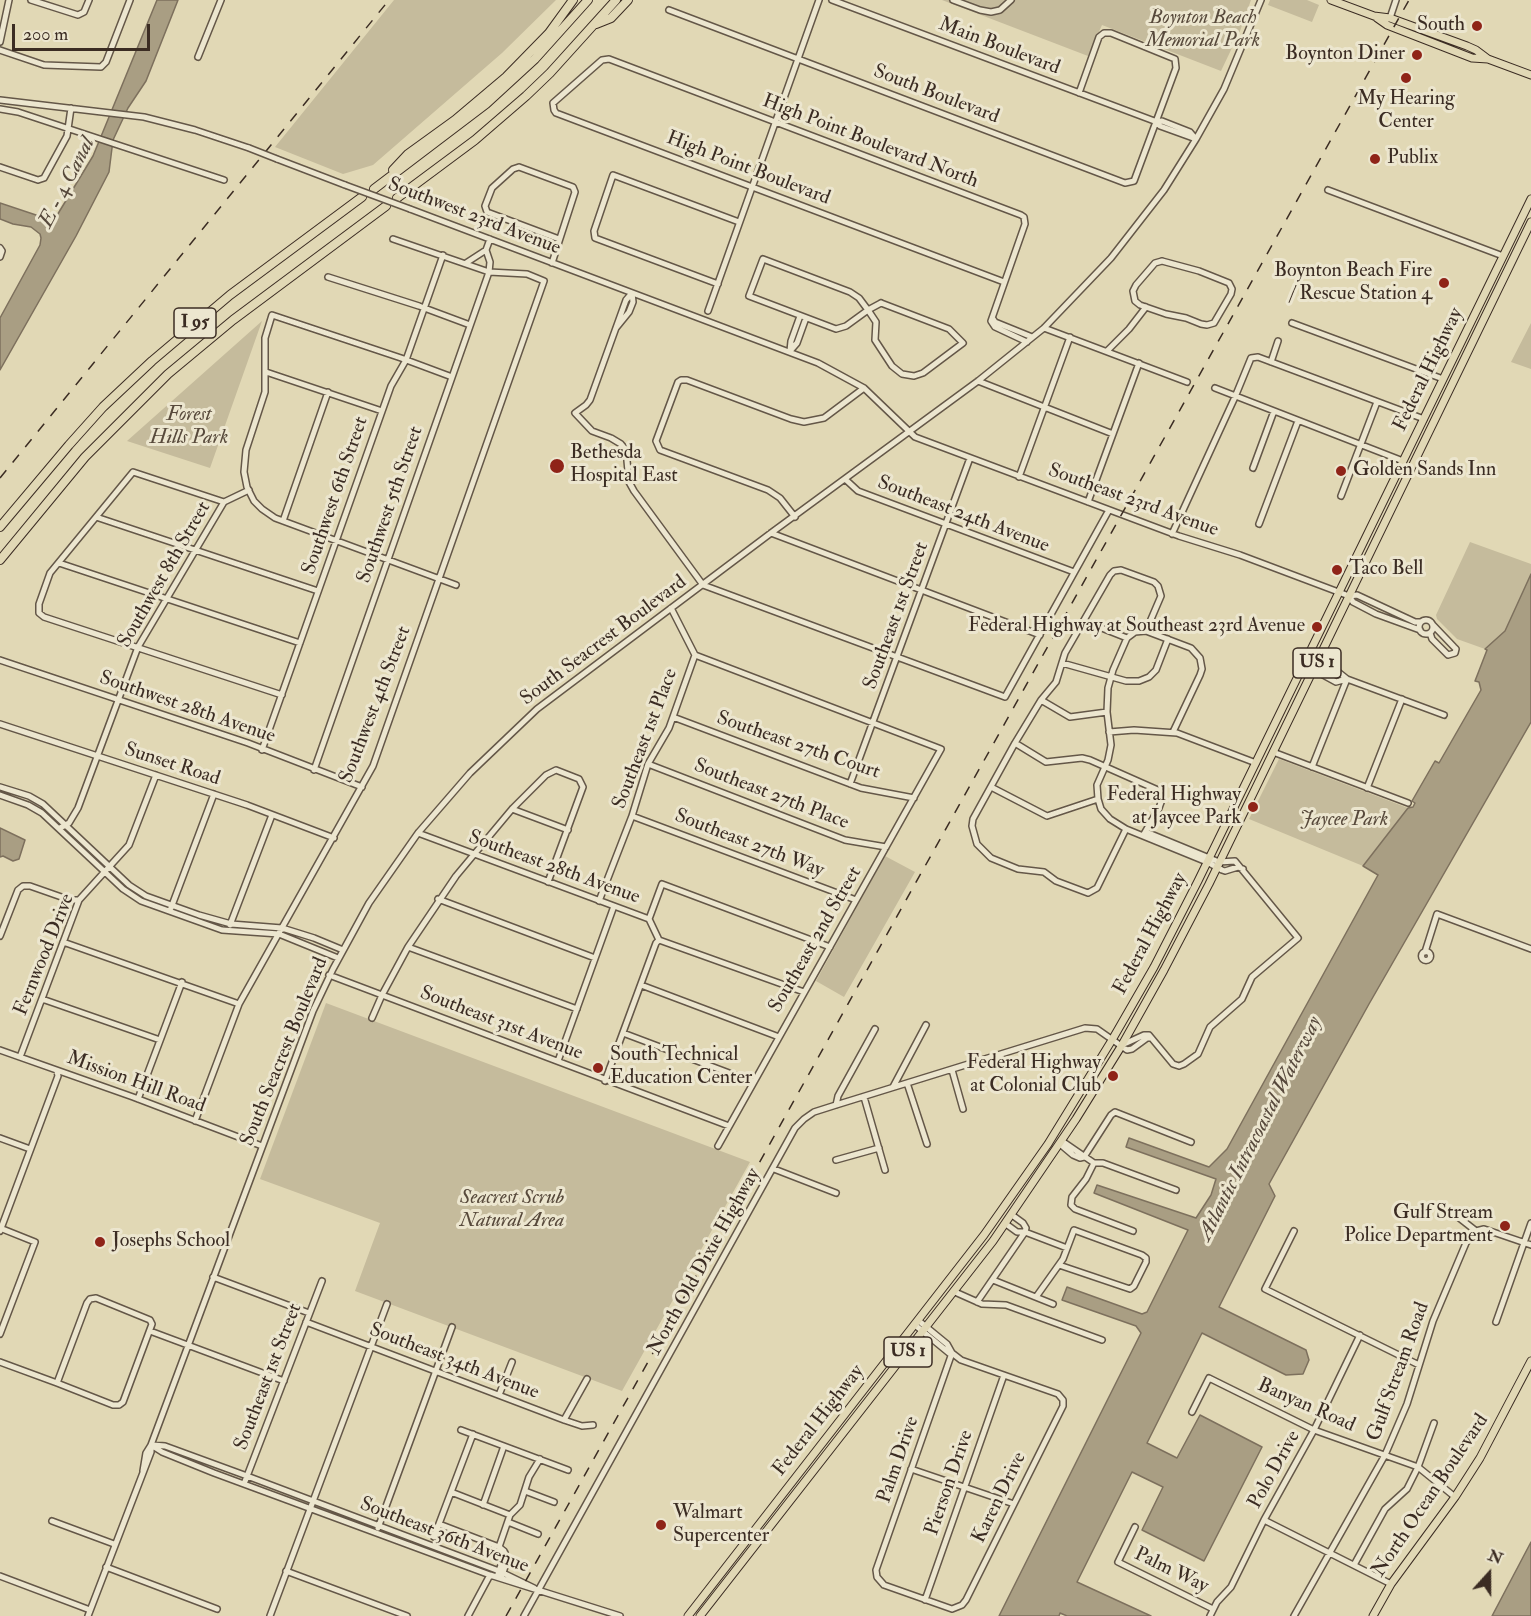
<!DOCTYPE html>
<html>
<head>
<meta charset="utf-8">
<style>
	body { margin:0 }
	#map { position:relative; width:1531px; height:1616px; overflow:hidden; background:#e1d8b5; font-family:"IM FELL Double Pica",serif }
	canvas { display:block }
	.north { position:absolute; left:1459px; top:1544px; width:60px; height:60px; -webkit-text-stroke:4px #ece6cf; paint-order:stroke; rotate:21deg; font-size:16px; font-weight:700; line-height:24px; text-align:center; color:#3b2c23 }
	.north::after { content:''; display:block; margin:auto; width:21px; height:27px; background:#3b2c23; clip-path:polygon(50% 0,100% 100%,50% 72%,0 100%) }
	.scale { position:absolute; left:12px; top:24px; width:138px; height:27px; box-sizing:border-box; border:3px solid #3b2c23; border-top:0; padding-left:8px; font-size:18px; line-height:21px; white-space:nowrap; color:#3b2c23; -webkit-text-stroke:4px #ece6cf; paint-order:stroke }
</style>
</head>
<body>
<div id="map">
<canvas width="1531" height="1616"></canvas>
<div class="north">N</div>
<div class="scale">200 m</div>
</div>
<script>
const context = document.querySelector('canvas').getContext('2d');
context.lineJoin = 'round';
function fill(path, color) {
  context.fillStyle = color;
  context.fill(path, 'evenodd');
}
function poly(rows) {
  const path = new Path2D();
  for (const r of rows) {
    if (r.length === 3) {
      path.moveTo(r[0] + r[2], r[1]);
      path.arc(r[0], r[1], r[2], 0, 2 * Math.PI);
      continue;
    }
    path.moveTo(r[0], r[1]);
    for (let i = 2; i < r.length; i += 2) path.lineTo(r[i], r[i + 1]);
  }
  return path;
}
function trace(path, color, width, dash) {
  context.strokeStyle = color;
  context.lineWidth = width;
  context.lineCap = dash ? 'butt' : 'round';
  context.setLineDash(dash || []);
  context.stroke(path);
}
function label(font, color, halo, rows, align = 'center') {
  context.font = font + ' "IM FELL Double Pica",serif';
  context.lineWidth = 6;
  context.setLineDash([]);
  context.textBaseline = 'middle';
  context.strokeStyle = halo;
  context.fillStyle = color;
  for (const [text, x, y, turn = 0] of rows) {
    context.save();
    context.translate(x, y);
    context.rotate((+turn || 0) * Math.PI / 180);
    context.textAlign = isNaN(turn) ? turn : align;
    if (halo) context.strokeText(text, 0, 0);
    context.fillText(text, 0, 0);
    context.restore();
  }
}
const green = poly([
	[394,0,556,0,502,53,373,165,343,174,275,147],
	[942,0,1251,0,1240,31,1221,71,1102,25,1088,56],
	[1270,0,1307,0,1319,5,1312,22,1268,5],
	[262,321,210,468,127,441],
	[1531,323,1531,369,1511,362],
	[1470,542,1531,564,1531,574,1505,631,1485,649,1457,639,1437,619,1436,615],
	[1279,759,1408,808,1363,866,1249,819],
	[885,856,915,872,844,997,816,981],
	[326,1003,750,1162,622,1391,355,1291,380,1223,260,1179]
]);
const water = poly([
	[157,0,178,0,146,81,128,108,113,140,109,172,76,236,0,370,0,318,40,245,41,238,40,234,31,227,13,224,0,219,0,203,48,219,56,217,93,156,157,0],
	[1531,574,1531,722,1369,1004,1269,1184,1275,1196,1219,1307,1306,1350,1309,1360,1303,1374,1286,1375,1202,1333,1147,1443,1177,1458,1200,1415,1262,1447,1204,1561,1142,1530,1163,1487,1132,1472,1077,1582,1151,1616,1067,1616,1060,1613,1059,1616,999,1616,1141,1333,1136,1326,1062,1300,1067,1287,1142,1314,1147,1312,1188,1230,1094,1193,1097,1185,1196,1218,1211,1195,1216,1179,1126,1147,1129,1138,1209,1167,1227,1149,1378,875,1363,866,1408,808,1413,807,1415,803,1412,801,1435,761,1439,763,1481,690,1479,682,1475,681,1487,650,1485,649,1505,631,1531,574],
	[0,828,25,840,19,859,13,861,3,856,0,857,0,828],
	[1531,1542,1531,1616,1492,1616,1531,1542]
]);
const minor = poly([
	[31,0,78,15,84,12,89,0],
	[832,0,1157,122,1160,126,1196,139],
	[953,0,980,10,991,12,1000,10,1011,0],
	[669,10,1125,183,1134,181,1176,68,1175,59,1111,33,1104,33,1099,37,1079,93],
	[1390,18,1396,0],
	[0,42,9,0],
	[0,50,44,65,101,67,106,62,130,0],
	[198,57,221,0],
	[0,100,144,117,195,130,249,148],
	[0,109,18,112,224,180],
	[1157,122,1162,121,1190,132,1195,138],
	[277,159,345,185],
	[0,167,38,180,44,178,67,136,71,108],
	[1328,190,1503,256],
	[410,209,818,363,864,388,915,437,1179,536,1240,555,1349,596,1357,595,1415,622,1420,622],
	[0,248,2,251,0,257],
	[763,259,850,292,859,298,868,310,846,326,836,329,749,296,763,259],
	[1162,261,1199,271,1229,283,1232,289,1231,294,1214,323,1207,325,1201,324,1186,318,1166,314,1140,305,1135,301,1133,291,1136,285,1155,263,1162,261],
	[466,263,486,250,490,239],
	[552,263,575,192,573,187,519,167,513,169,492,188,485,206,487,212,559,239],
	[328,277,419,306,470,325],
	[1004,282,556,113,554,110,553,103,602,60,609,59,1021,215,1024,217,1025,224,991,321,995,327,1027,342],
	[718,284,595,238,594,231,613,175,739,222],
	[632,293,626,300,590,400,586,405,575,413,592,431,611,438,621,444,626,450,629,482,634,491,703,585],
	[881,303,949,329,963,343,923,373,914,376,902,374,892,366,875,340,876,322,868,310,881,303],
	[708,311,819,0],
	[993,319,995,322,1032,337],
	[1292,323,1443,379],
	[616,328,629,312,633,302,632,293],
	[1044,328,1187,382],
	[790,351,791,341,800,316],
	[790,351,797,343,806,318],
	[1107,351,1129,329,1146,307],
	[1271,362,1278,341],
	[266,372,382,411],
	[452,377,401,358,272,315,265,338,265,392,246,450,244,472,247,487,254,501,262,509,275,518,456,585],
	[978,381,1113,434],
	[1215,388,1403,461],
	[1253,468,1274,411],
	[1019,477,1070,337],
	[845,479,858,491,1074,572],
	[1341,496,1377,402],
	[224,502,133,472,50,573,39,604,39,613,44,617,282,695],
	[1088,502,1139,363],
	[96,517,318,591],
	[795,517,780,498,768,490,660,450,656,441,678,382,681,380,687,380,791,419,804,422,824,418,864,388],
	[283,521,328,392],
	[1259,524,1298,421],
	[771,533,1040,635],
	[1172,534,1235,397,1251,358,1258,357,1424,419],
	[59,563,300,643],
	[703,585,1005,697,1109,510],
	[1349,596,1353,602,1376,614,1420,630],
	[671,608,695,655,941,749,718,1146],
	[1426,627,7],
	[1084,621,1127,638],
	[1430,633,1432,639,1448,655,1455,653,1456,649,1454,647,1433,625],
	[0,660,248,743,362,787],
	[1062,663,1126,681,1139,681,1149,677,1156,670,1168,639],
	[1317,663,1337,671,1347,679,1444,715],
	[1314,670,1336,682,1347,679],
	[1041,700,1070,717,1107,712],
	[673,717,861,788,914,798],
	[0,724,247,805,334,838],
	[1109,732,1134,730,1177,733,1256,763],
	[1173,732,1200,675,1202,669,1200,658,1191,648,1146,631,1135,632,1127,638,1113,670,1108,688,1107,712,1111,745,1108,760,1097,785,1098,799,1101,809,1110,819,1126,829,1207,862,1222,870,1225,871,1238,867,1243,869],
	[1015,743,1046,762,1082,758,1090,760,1160,791,1163,797,1159,808,1144,834],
	[262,750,391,386,406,360,443,255],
	[1273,752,1408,803],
	[648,764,845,840,886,847],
	[1312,767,1347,679],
	[314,770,489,272,490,262,486,250],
	[850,784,970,458],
	[0,787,29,796,43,804,129,885,146,896,199,915,231,924,282,928,314,938,343,950],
	[991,787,1047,816,1098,799],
	[1367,788,1402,699],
	[0,795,28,805,42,813,123,889,141,901,222,930,279,934,338,958],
	[512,809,568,830],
	[632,816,856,900],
	[60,828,69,823,78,808,138,647,224,502,249,490],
	[1126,829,1097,888,1088,893,1056,881,1044,872,1018,869,991,858,977,844,972,826,973,819,1015,743,1041,700,1056,682,1065,653,1110,575,1114,571,1121,570,1154,582,1158,586,1161,596,1146,631],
	[418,833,649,919,659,940],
	[438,899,595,958],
	[599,901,632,816,648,764,669,728,695,655],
	[171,908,214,794],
	[649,919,662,884,830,947],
	[230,925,272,815],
	[0,936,18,890,23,886,30,886,70,900,79,900],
	[659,940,804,992],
	[63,942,239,1004],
	[408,947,577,1009],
	[1426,956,4.5],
	[1425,952,1437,914,1531,949],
	[329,975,729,1126],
	[641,985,779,1037],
	[42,999,160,1040],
	[372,1018,382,995,408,947,456,876,512,809,546,775,556,770,579,779,583,787,548,882],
	[623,1033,753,1082],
	[1122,1045,1144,1035,1149,1035,1173,1064,1179,1066,1184,1064,1198,1054,1210,1027,1242,999,1252,977,1298,938,1235,861,1219,862,1146,832],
	[0,1050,133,1097,262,1146],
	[20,1057,79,900,129,845,156,775],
	[558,1061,614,906],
	[952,1070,963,1109],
	[605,1081,656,943,659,940],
	[907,1083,927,1144],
	[893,1087,926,1025],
	[864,1097,885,1170],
	[138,1099,182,982],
	[836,1105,838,1096,875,1029],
	[195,1121,239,1004,373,766,544,281,527,274,489,272,393,239],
	[0,1138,30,1149],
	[1062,1141,1094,1163,1103,1163,1176,1190],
	[1060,1144,1073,1155,1080,1158,1084,1157],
	[1084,1157,1111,1115,1115,1112,1191,1142],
	[836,1160,879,1148],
	[1094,1163,1086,1179,1072,1197,1071,1205,1075,1209,1133,1231],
	[774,1169,836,1193],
	[1453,1213,1476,1231,1484,1229,1490,1231,1531,1245],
	[1006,1224,1017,1232,1025,1232,1067,1248],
	[0,1228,35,1242,0,1334],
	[0,1231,58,1076,57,1071],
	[1294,1231,1265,1289,1419,1365],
	[213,1277,309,1313],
	[993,1280,1053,1304],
	[955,1292,982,1304,1006,1305,1102,1340],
	[1036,1297,1063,1259,1074,1230,1142,1255,1146,1258,1146,1262,1134,1286,1130,1289,1059,1265],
	[977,1302,1025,1232,1026,1228,1023,1223,1012,1215],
	[919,1321,947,1344,952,1353],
	[306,1322,564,1420,582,1426,593,1425],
	[1496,1322,1531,1223],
	[915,1325,949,1353,952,1353,961,1360,1058,1394,1063,1400,1063,1406,966,1600,962,1605,952,1609,884,1585,877,1577,876,1570,952,1353],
	[150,1331,284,1381],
	[0,1362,57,1383,113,1405,119,1405,123,1402,152,1324,150,1320,96,1298,90,1299,87,1303,57,1383],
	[499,1395,512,1362],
	[1192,1412,1209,1378,1314,1430,1418,1467,1455,1497],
	[564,1420,587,1379],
	[461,1430,568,1470],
	[151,1445,162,1452,214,1473,490,1575,620,1616],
	[153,1445,165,1446,247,1476,499,1571,534,1588],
	[911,1469,1014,1504],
	[143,1471,146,1453,151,1445,313,1011,333,969,369,903,418,833,470,773,537,709,771,533,978,381,1044,328,1111,258,1164,190,1196,139,1224,89,1261,0],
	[244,1484,322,1281],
	[525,1491,554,1502],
	[451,1492,510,1515],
	[483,1505,504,1446],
	[1264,1520,1391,1584],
	[52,1521,114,1544],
	[508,1522,538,1534],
	[439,1524,499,1547],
	[1135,1527,1118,1562,1213,1609],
	[378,1528,452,1327],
	[434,1537,473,1434],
	[1354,1565,1385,1509,1407,1489,1418,1467,1434,1423],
	[106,1567,217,1609],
	[286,1571,407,1616],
	[498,1574,505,1553],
	[0,1576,90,1610],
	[502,1576,507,1560,504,1551,499,1547,510,1515,520,1505,529,1477,540,1459],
	[925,1600,1004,1375],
	[88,1616,151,1452,151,1447],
	[270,1616,387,1304],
	[468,1616,490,1575],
	[524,1616,795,1128,804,1119,814,1112,836,1105,1085,1028,1097,1029,1127,1050,1132,1049,1147,1038,1151,1038],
	[1210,1616,1217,1602,1231,1587,1264,1520,1314,1430,1360,1335],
	[1294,1616,1385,1455,1407,1404,1433,1321,1466,1243,1476,1231]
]);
const major = poly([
	[1331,0,1374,16,1390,18,1467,46,1476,50,1488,59],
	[1377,18,1387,25,1472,58,1488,59,1531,75],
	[688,1616,984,1235,1048,1144,1112,1040,1154,967,1198,881,1531,199],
	[700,1616,993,1241,1076,1119,1122,1045,1164,970,1209,884,1531,222],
	[1373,1616,1391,1584,1455,1497,1480,1458,1531,1361]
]);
const highway = poly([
	[596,24,611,18,628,0],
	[393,170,408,154,455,120,506,77,549,33,573,0],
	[374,189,486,104,535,59,588,0],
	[397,198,475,140,526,96,550,73,616,0],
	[0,527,69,445,103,407,152,361,230,295,362,197],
	[0,560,85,457,168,374,233,320,386,206]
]);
const rail = poly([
	[0,478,389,0],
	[506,1616,1409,0]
]);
const minorBridge = poly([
	[249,148,277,159],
	[345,185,410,209]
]);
const markers = [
	[1477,26,6,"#8f2418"],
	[1417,55,6,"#8f2418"],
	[1406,78,6,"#8f2418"],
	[1375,159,6,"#8f2418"],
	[1444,283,6,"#8f2418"],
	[557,466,8,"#8f2418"],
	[1341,471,6,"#8f2418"],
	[1337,570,6,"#8f2418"],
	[1317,627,6,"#8f2418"],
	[1253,807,6,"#8f2418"],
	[598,1068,6,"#8f2418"],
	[1113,1076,6,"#8f2418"],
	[1505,1226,6,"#8f2418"],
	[100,1242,6,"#8f2418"],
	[661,1525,6,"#8f2418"]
];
const shields = [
	[195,323,42],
	[1317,663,48],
	[908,1352,48]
];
const shieldNames = [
	["I 95",195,323],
	["US 1",1317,663],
	["US 1",908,1352]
];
const parkNames = [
	["Boynton Beach",1203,19],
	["Memorial Park",1203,42],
	["Forest",189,416],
	["Hills Park",189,439],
	["Jaycee Park",1344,821],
	["Seacrest Scrub",512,1199],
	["Natural Area",512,1222]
];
const poiNames = [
	["South",1465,26],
	["Boynton Diner",1405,55],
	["My Hearing",1406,100,"center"],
	["Center",1406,123,"center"],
	["Publix",1387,159,"left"],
	["Boynton Beach Fire",1432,272],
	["/ Rescue Station 4",1432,295],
	["Bethesda",570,454,"left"],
	["Hospital East",570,477,"left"],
	["Golden Sands Inn",1353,471,"left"],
	["Taco Bell",1349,570,"left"],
	["Federal Highway at Southeast 23rd Avenue",1305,627],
	["Federal Highway",1241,796],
	["at Jaycee Park",1241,819],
	["South Technical",610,1056,"left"],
	["Education Center",610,1079,"left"],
	["Federal Highway",1101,1064],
	["at Colonial Club",1101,1087],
	["Gulf Stream",1493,1214],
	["Police Department",1493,1237],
	["Josephs School",112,1242,"left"],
	["Walmart",673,1514,"left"],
	["Supercenter",673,1537,"left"]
];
const streetNames = [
	["Main Boulevard",999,47,21],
	["South Boulevard",936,95,21],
	["High Point Boulevard North",870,142,21],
	["High Point Boulevard",748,169,21],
	["Southwest 23rd Avenue",474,217,21],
	["Federal Highway",1429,370,-64],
	["Southwest 6th Street",336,496,-71],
	["Southeast 23rd Avenue",1133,501,20],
	["Southwest 5th Street",391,505,-71],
	["Southeast 24th Avenue",963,515,21],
	["Southwest 8th Street",165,575,-60],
	["Southeast 1st Street",897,616,-70],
	["South Seacrest Boulevard",604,641,-37],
	["Southwest 4th Street",376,705,-69],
	["Southwest 28th Avenue",187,708,19],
	["Southeast 1st Place",646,739,-69],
	["Southeast 27th Court",798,746,19],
	["Sunset Road",172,765,18],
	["Southeast 27th Place",771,795,21],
	["Southeast 27th Way",749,844,21],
	["Southeast 28th Avenue",554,868,20],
	["Federal Highway",1151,934,-62],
	["Southeast 2nd Street",816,940,-60],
	["Fernwood Drive",45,955,-68],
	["Southeast 31st Avenue",501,1024,21],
	["South Seacrest Boulevard",285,1052,-68],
	["Mission Hill Road",136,1083,20],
	["North Old Dixie Highway",705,1262,-61],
	["Southeast 34th Avenue",454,1362,21],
	["Gulf Stream Road",1399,1372,-70],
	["Southeast 1st Street",269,1377,-69],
	["Banyan Road",1306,1406,24],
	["Federal Highway",819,1421,-52],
	["Palm Drive",899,1460,-71],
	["Polo Drive",1275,1470,-61],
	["Pierson Drive",950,1483,-71],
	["North Ocean Boulevard",1431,1496,-56],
	["Karen Drive",1000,1498,-64],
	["Southeast 36th Avenue",444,1536,21],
	["Palm Way",1171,1571,26]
];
const waterNames = [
	["E - 4 Canal",68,183,-63],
	["Atlantic Intracoastal Waterway",1261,1129,-63]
];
fill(green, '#c5bb9c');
fill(water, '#a99e83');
trace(water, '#7d705d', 1.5);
trace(minor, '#645748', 8);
trace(major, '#3b2c23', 9);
trace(highway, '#3b2c23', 10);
trace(minor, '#ece6cf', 5);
trace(major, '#e1d8b5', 7);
trace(highway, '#e1d8b5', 8);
trace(rail, '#3b2c23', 1.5, [10, 10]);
trace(minorBridge, '#645748', 8, []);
trace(minorBridge, '#ece6cf', 5);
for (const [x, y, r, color] of markers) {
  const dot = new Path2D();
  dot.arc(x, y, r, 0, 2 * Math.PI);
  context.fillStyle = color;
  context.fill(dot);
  trace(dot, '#ece6cf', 2);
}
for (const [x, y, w] of shields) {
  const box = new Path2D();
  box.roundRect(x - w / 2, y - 15, w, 30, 4.5);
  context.fillStyle = '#ece6cf';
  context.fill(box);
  trace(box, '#3b2c23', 1.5);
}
label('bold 18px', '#3b2c23', null, shieldNames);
label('italic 20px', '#57493b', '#ece6cf', parkNames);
label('20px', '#3b2c23', '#ece6cf', poiNames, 'right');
label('20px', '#3b2c23', '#ece6cf', streetNames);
label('italic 21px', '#56483b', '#ece6cf', waterNames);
</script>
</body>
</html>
